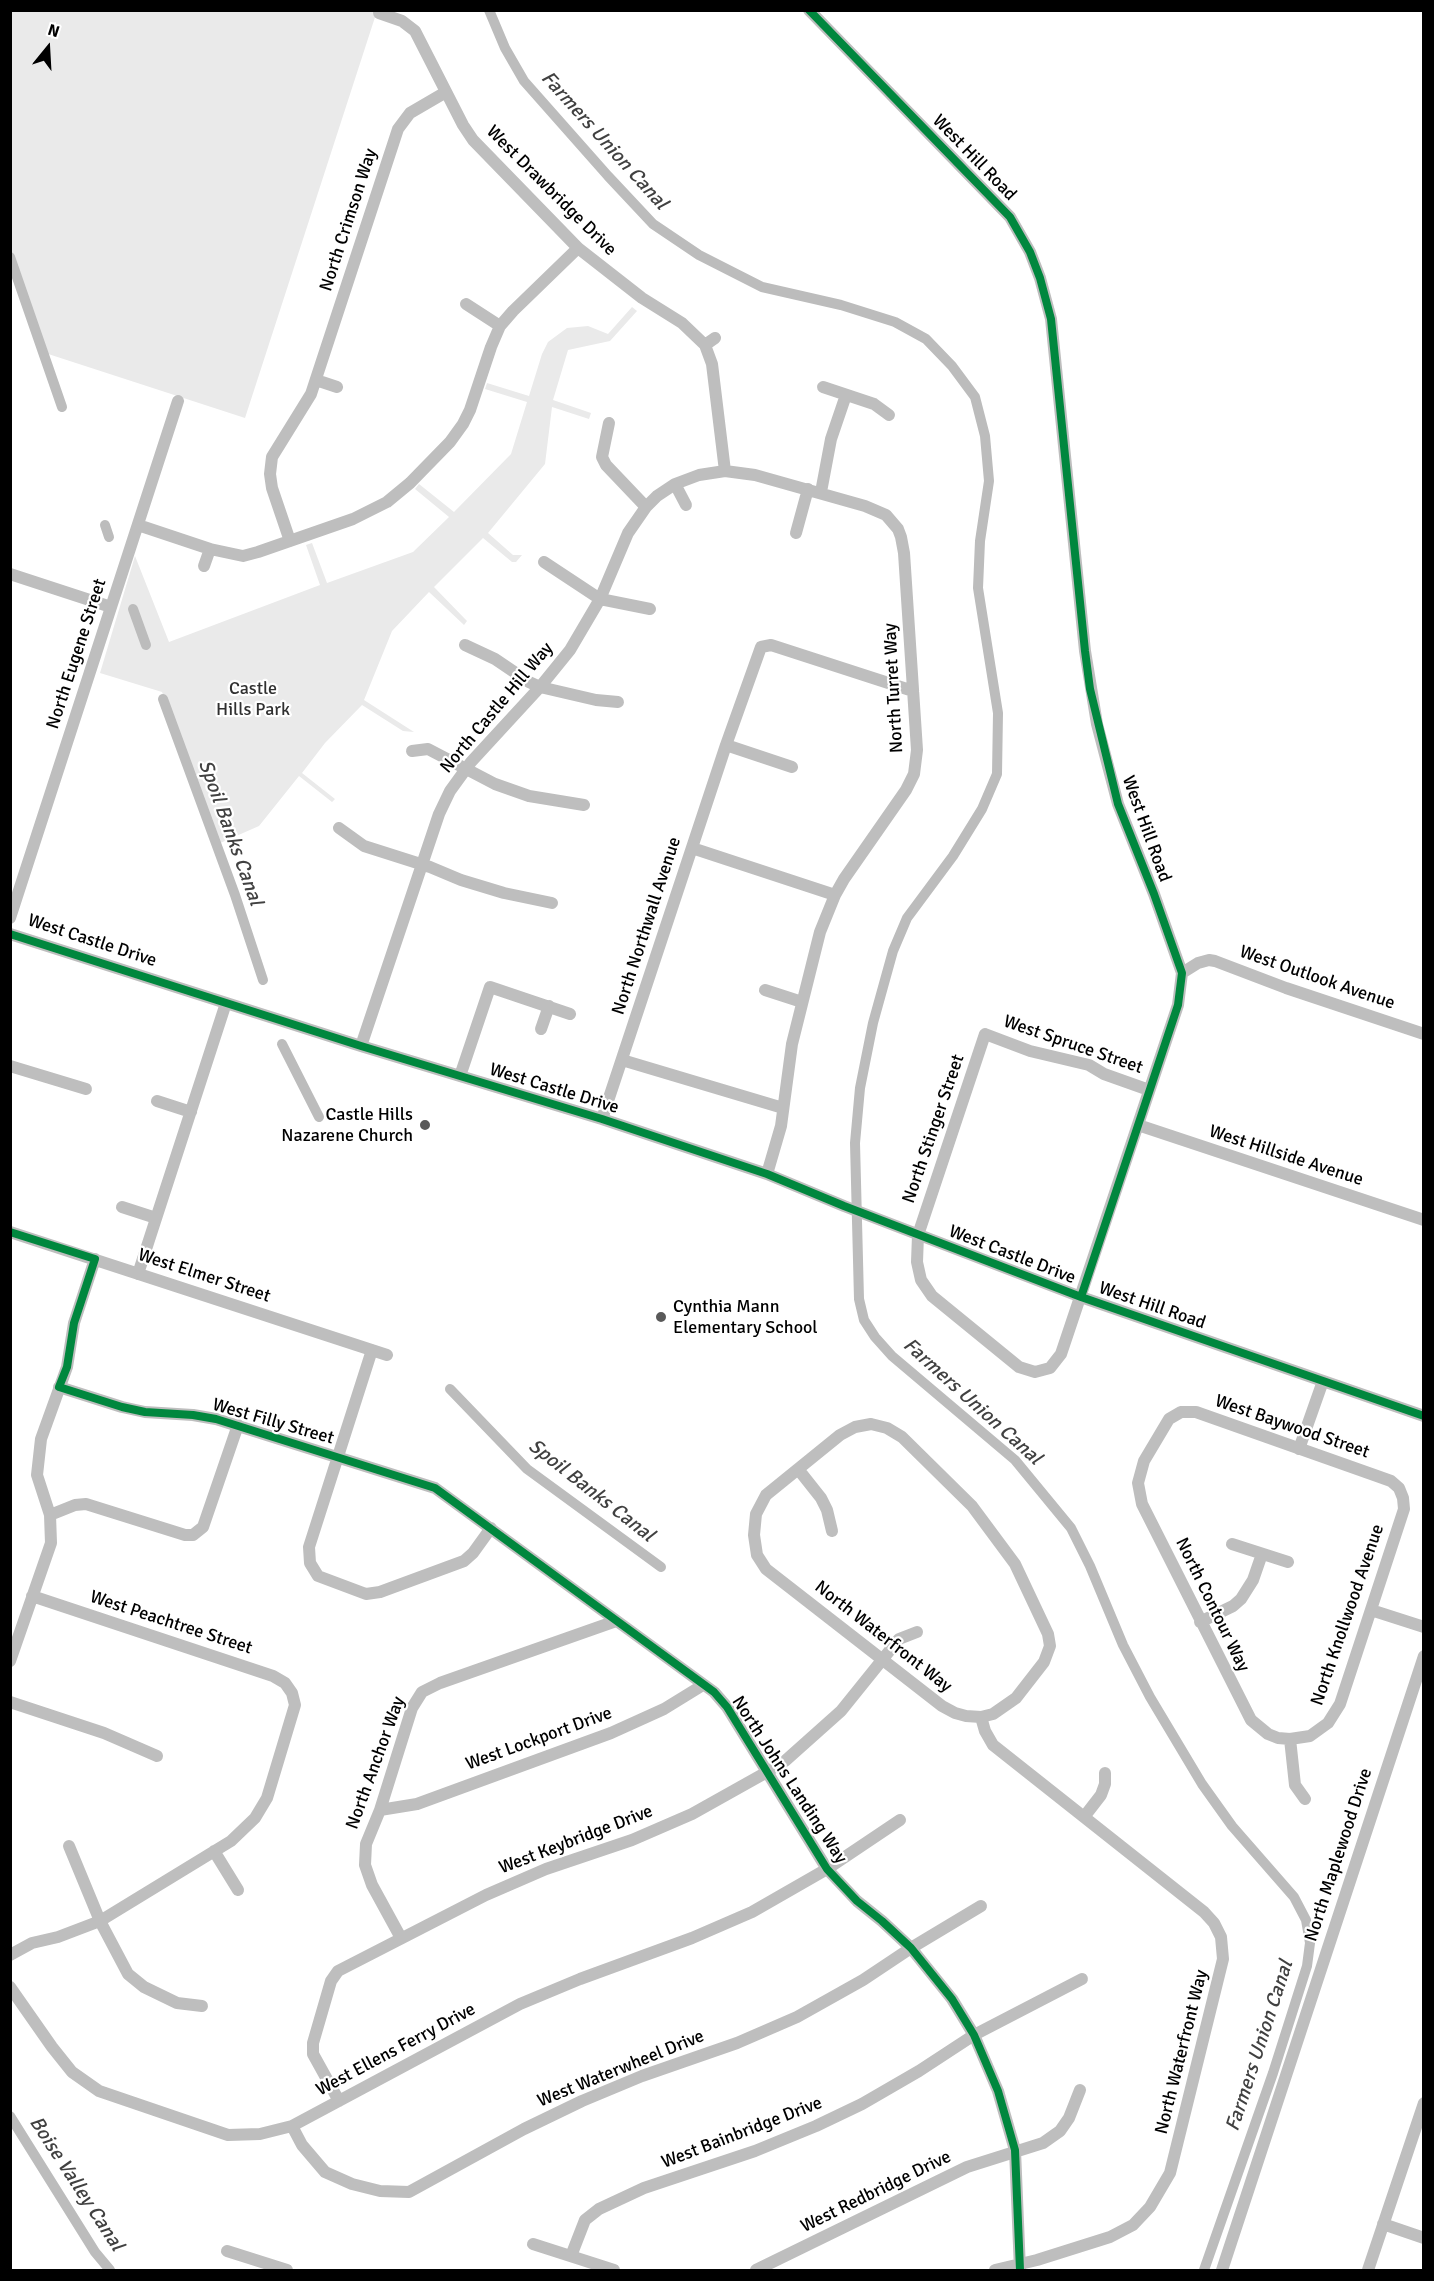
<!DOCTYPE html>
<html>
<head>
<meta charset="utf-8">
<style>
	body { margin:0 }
	#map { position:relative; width:1434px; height:2281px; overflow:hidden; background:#fff; font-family:Signika,sans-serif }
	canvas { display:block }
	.frame { position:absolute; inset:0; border:12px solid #000; pointer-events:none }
	.north { position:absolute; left:18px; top:18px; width:60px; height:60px; -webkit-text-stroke:4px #fff; paint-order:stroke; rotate:18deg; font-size:16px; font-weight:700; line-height:24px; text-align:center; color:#000 }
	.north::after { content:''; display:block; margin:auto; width:21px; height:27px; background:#000; clip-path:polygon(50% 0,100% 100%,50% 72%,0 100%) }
</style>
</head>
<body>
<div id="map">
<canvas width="1434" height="2281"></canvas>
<div class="frame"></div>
<div class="north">N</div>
</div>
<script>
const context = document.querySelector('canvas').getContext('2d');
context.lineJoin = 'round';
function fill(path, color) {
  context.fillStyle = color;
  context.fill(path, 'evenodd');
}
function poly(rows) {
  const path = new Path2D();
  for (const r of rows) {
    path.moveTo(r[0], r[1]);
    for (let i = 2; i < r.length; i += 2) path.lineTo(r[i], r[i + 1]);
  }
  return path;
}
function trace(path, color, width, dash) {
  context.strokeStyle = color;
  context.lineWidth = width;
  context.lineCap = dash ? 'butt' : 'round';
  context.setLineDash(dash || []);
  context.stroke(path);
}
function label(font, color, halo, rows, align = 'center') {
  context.font = font + ' Signika,sans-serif';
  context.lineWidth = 4.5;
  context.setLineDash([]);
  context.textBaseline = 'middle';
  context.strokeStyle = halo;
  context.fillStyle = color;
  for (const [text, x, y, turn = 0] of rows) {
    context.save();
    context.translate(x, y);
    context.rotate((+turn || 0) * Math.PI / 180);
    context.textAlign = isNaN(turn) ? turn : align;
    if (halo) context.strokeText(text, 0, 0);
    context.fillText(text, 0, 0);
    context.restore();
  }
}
const green = poly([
	[11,11,377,11,245,418,39,351,11,272],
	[632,307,637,311,610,341,568,350,553,400,591,413,589,419,552,407,545,464,488,533,513,555,522,555,516,562,512,562,483,538,434,587,467,621,464,625,429,592,392,631,364,700,414,732,403,731,362,705,325,743,302,773,335,799,332,802,299,776,259,826,218,844,162,692,100,673,135,556,169,642,320,585,306,545,312,543,327,583,413,552,449,517,415,489,419,484,454,512,511,454,527,402,485,389,487,383,529,396,542,354,548,342,567,328,588,326,608,334]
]);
const canal = poly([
	[489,10,505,48,524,81,608,176,653,224,699,255,762,287,841,305,895,322,926,339,952,366,975,397,985,436,989,481,980,541,978,588,998,713,997,774,982,809,953,856,907,918,893,951,873,1023,860,1088,855,1143,859,1299,864,1320,875,1337,892,1356,1015,1460,1071,1528,1090,1566,1123,1645,1150,1697,1202,1784,1232,1826,1294,1897,1306,1920,1310,1943,1307,1966,1273,2073,1204,2270],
	[10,257,62,407],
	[105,525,109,537],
	[133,609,146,645],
	[163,699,235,895,263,980],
	[282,1044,319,1117],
	[450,1389,527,1469,661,1567],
	[10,2116,95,2252,110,2270]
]);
const minor = poly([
	[809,10,1010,217,1030,252,1040,278,1051,319,1085,651,1097,724,1118,804,1154,894,1182,973,1178,1005,1061,1354,1050,1368,1035,1372,1019,1367,932,1296,921,1280,917,1262,918,1235,985,1034,1030,1051,1089,1065,1104,1074,1149,1090],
	[379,13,402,21,415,31,463,125,473,140,578,248,642,298,682,323,705,345,712,364,725,471],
	[466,304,500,326],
	[705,345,715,338],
	[316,380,337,387],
	[823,387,874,404,889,415],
	[609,423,602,457,606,465,646,507],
	[675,484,686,505],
	[821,492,831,439,846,395],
	[138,525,210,549,243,556,258,552,353,519,387,502,410,483,450,442,463,424,470,410,491,347,500,326,513,311,578,248],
	[796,533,808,489],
	[290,541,272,488,270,474,272,457,311,394,398,129,410,113,446,92],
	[544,562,600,599,650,609],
	[204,566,210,549],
	[10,574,111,607],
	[465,645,495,659,529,682,540,687,596,700,618,702],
	[726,745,792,767],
	[412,751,428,749,495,784,529,796,584,805],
	[339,828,364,846,430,867,461,880,504,893,552,903],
	[692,848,835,895],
	[10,918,178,401],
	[10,934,361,1046,602,1119,767,1174,844,1206,1081,1297,1424,1416],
	[1182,973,1198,963,1209,960,1215,961,1286,988,1424,1034],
	[765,990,802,1002],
	[541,1029,549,1006],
	[361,1046,439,814,450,791,471,762,540,687,570,650,600,599,628,533,646,507,657,496,675,484,699,475,725,471,755,475,865,506,886,515,898,529,901,537,904,553,917,750,914,774,906,790,844,879,835,895,820,932,792,1044,781,1126,767,1174],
	[622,1060,783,1108],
	[10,1066,86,1089],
	[460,1076,490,987,570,1014],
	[157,1101,191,1112],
	[602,1119,726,745,761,647,771,645,913,691],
	[1138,1125,1424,1220],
	[122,1207,156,1218],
	[10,1232,387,1355],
	[138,1274,226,1003],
	[372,1350,309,1547,310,1563,318,1576,366,1594,380,1592,464,1561,473,1553,491,1528],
	[59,1387,122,1407,145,1412,193,1415,216,1419,435,1488,714,1692,727,1707,827,1869,857,1901,882,1921,911,1948,952,1999,974,2035,998,2091,1015,2150,1020,2270],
	[1181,1412,1196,1412,1377,1476,1391,1481,1399,1488,1403,1498,1404,1509,1340,1704,1328,1723,1310,1736,1290,1739,1278,1738,1268,1734,1251,1720,1142,1504,1138,1483,1144,1461,1169,1419,1181,1412],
	[871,1424,887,1428,902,1437,972,1506,1015,1564,1048,1634,1050,1646,1044,1662,1016,1698,993,1714,981,1717,966,1716,955,1713,942,1706,766,1569,757,1555,754,1535,756,1514,766,1495,840,1435,855,1427,871,1424],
	[1299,1449,1323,1381],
	[798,1469,821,1498,827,1510,832,1531],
	[50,1515,75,1505,86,1504,185,1535,193,1535,203,1527,238,1425],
	[1232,1544,1288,1562],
	[1371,1610,1424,1627],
	[1200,1622,1233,1606,1241,1599,1253,1580,1262,1554],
	[10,1661,51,1543,50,1515,37,1475,41,1439,67,1367,74,1323,95,1259],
	[10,1702,104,1733,157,1756],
	[981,1717,985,1731,993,1745,1204,1912,1214,1923,1221,1937,1223,1959,1170,2173,1150,2207,1133,2225,1110,2237,1037,2260,995,2270],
	[1290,1739,1295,1785,1305,1799],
	[380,1810,417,1804,611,1733,664,1709,703,1685],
	[1084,1817,1101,1795,1105,1784,1105,1773],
	[69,1846,100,1921,128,1974,144,1987,177,2003,202,2006],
	[214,1851,238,1890],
	[401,1938,372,1885,365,1865,366,1844,380,1810,412,1708,422,1692,440,1683,616,1621],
	[10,1955,32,1943,58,1937,100,1921,231,1841,255,1818,267,1798,295,1705,292,1693,285,1683,273,1676,32,1596],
	[10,1987,52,2047,72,2072,99,2091,228,2135,260,2134,292,2126,520,2004,580,1979,692,1938,752,1912,827,1869,900,1820],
	[339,2101,313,2054,313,2043,331,1981,338,1971,486,1895,546,1869,632,1840,692,1814,767,1772,785,1761,841,1711,899,1639,917,1632],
	[292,2126,302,2145,325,2172,352,2184,380,2191,409,2192,524,2129,582,2101,642,2076,737,2043,797,2017,863,1980,911,1948,981,1906],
	[1383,2224,1424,2238],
	[533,2244,614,2270],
	[227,2251,287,2270],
	[571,2256,585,2220,599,2209,644,2188,755,2151,816,2126,862,2104,919,2071,974,2035,1082,1979],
	[756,2270,967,2167,1043,2143,1060,2131,1069,2118,1080,2090],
	[1222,2270,1424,1656],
	[1368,2270,1424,2103]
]);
const cycleway = poly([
	[809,10,1010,217,1030,252,1040,278,1051,319,1085,651,1090,689,1118,804,1154,894,1182,973,1178,1005,1081,1297],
	[10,934,361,1046,602,1119,767,1174,844,1206,1081,1297,1424,1416],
	[10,1232,95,1259,74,1323,67,1367,59,1387,122,1407,145,1412,193,1415,216,1419,435,1488,714,1692,727,1707,827,1869,857,1901,882,1921,911,1948,952,1999,974,2035,998,2091,1015,2150,1020,2270]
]);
const markers = [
	[425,1125,6,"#595959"],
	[661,1317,6,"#595959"]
];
const streetNames = [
	["West Hill Road",974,158,46],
	["West Drawbridge Drive",551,191,45],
	["North Crimson Way",349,220,-72],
	["North Eugene Street",77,654,-72],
	["North Turret Way",894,688,-93],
	["North Castle Hill Way",497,708,-50],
	["West Hill Road",1146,829,70],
	["North Northwall Avenue",647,926,-72],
	["West Castle Drive",92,941,18],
	["West Outlook Avenue",1317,978,19],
	["West Spruce Street",1073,1045,19],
	["West Castle Drive",554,1089,17],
	["North Stinger Street",934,1129,-71],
	["West Hillside Avenue",1286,1156,18],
	["West Castle Drive",1012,1255,21],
	["West Elmer Street",204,1276,18],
	["West Hill Road",1152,1306,19],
	["West Filly Street",273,1422,16],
	["West Baywood Street",1292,1427,19],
	["North Contour Way",1212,1605,64],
	["North Knollwood Avenue",1348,1615,-71],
	["West Peachtree Street",171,1623,18],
	["North Waterfront Way",883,1637,38],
	["West Lockport Drive",539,1739,-20],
	["North Anchor Way",376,1763,-70],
	["North Johns Landing Way",789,1780,57],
	["West Keybridge Drive",576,1840,-21],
	["North Maplewood Drive",1339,1855,-72],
	["West Ellens Ferry Drive",396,2050,-28],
	["North Waterfront Way",1182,2052,-76],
	["West Waterwheel Drive",621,2069,-22],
	["West Bainbridge Drive",742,2133,-21],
	["West Redbridge Drive",876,2192,-26]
];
const parkNames = [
	["Castle",253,689],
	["Hills Park",253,710]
];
const poiNames = [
	["Castle Hills",413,1115],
	["Nazarene Church",413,1136],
	["Cynthia Mann",673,1307,"left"],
	["Elementary School",673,1328,"left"]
];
const waterNames = [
	["Farmers Union Canal",604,141,48],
	["Spoil Banks Canal",230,833,70],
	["Farmers Union Canal",972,1402,42],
	["Spoil Banks Canal",591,1491,38],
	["Farmers Union Canal",1260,2046,-72],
	["Boise Valley Canal",76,2184,57]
];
fill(green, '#eaeaea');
trace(canal, '#bcbcbc', 10);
trace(minor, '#bebebe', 12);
trace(cycleway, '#00873e', 8);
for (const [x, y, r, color] of markers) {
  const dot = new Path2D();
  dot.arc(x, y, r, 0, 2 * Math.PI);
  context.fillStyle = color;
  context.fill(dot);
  trace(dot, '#fff', 2);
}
label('18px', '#000', '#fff', streetNames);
label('18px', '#303030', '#fff', parkNames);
label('18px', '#000', '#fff', poiNames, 'right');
label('italic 20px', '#414141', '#fff', waterNames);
</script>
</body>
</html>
